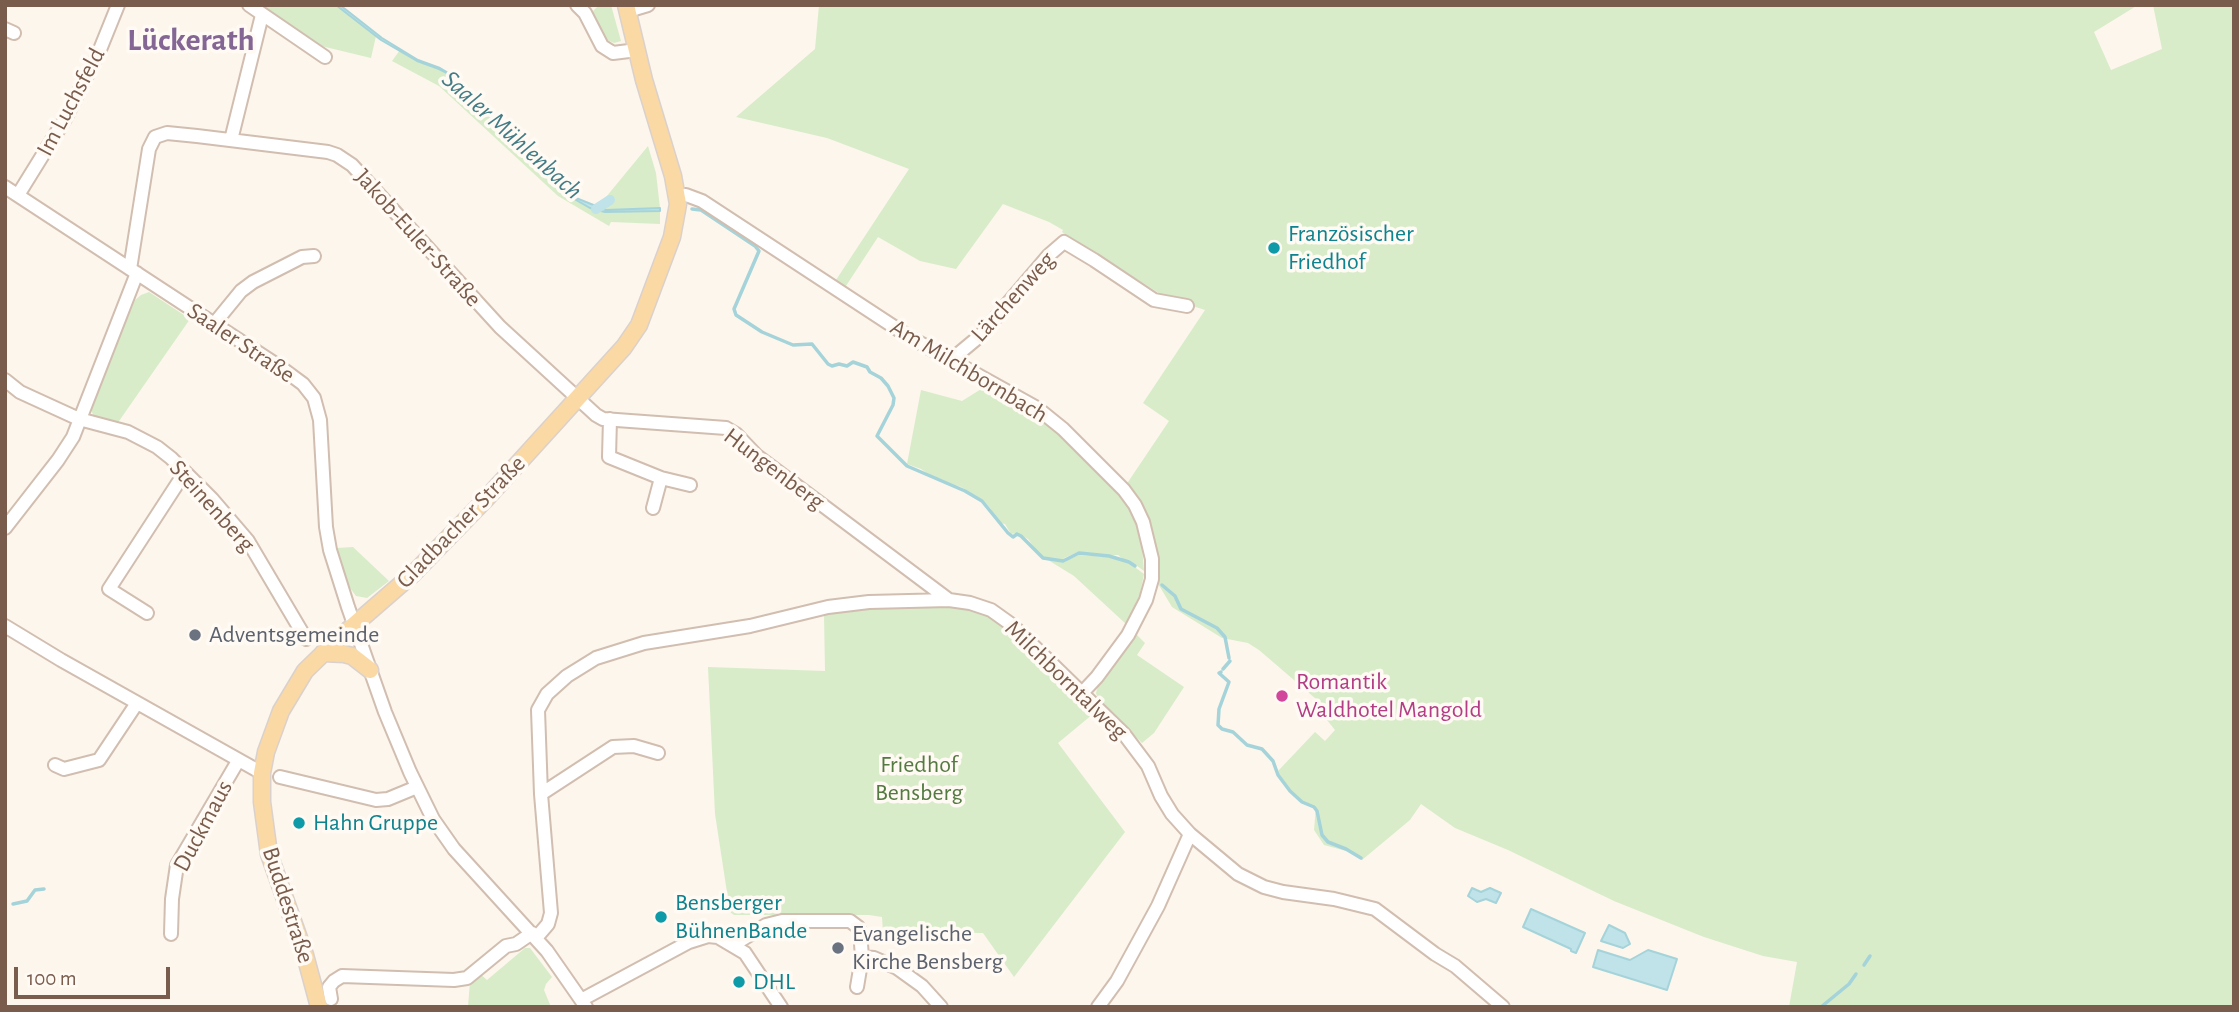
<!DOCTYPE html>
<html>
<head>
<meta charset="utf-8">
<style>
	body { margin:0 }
	#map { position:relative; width:2239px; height:1012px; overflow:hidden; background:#fdf6ec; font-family:"Alegreya Sans",sans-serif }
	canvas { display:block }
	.frame { position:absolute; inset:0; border:7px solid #7a5c4d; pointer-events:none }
	.scale { position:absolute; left:14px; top:967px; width:156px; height:32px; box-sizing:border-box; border:4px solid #7a5c4d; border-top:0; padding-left:9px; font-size:21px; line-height:24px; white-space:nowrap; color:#7a5c4d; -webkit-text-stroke:5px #fffaf3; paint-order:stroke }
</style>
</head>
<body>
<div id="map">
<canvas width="2239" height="1012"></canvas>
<div class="frame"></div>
<div class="scale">100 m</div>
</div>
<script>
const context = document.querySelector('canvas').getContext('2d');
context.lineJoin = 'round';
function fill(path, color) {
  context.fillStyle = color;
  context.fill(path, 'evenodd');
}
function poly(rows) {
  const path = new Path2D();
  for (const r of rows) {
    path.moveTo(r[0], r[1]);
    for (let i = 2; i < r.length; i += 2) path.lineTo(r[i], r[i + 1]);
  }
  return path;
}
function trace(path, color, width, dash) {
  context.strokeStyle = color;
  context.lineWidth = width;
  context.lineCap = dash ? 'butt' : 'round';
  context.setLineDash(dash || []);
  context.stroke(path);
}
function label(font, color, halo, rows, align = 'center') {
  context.font = font + ' "Alegreya Sans",sans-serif';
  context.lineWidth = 7;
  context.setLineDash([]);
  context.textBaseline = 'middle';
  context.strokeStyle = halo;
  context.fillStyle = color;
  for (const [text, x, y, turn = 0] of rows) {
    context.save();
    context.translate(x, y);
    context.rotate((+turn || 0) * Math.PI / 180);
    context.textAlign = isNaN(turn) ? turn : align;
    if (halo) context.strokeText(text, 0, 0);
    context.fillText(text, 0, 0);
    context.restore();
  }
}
const green = poly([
	[259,5,336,5,376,36,371,58,317,45],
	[599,5,611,5,621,41,614,43,605,39,594,16,590,14],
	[819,5,2138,5,2094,32,2111,70,2162,49,2153,5,2234,5,2234,1007,1789,1007,1797,962,1763,956,1704,937,1614,901,1508,850,1455,828,1421,804,1410,820,1362,860,1350,852,1324,845,1314,830,1316,807,1298,799,1280,777,1278,771,1315,732,1325,741,1335,730,1319,710,1323,705,1259,650,1248,643,1222,638,1172,607,1157,582,1158,553,1149,525,1126,485,1169,421,1143,403,1205,310,1165,297,1062,232,1063,230,1049,222,1003,204,956,269,920,261,878,237,844,289,834,283,909,169,827,138,736,117,815,49],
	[400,50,417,61,439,69,449,74,536,153,566,192,576,200,590,208,605,212,660,211,660,224,611,222,609,226,558,196,439,86,392,61],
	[648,146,656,173,660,208,606,210,597,208],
	[149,292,190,319,117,424,94,417,90,407,135,300,141,295],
	[986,386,1028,409,1049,423,1098,471,1100,477,1118,494,1129,508,1137,527,1142,546,1144,571,1129,560,1124,560,1118,555,1101,556,1078,552,1064,558,1062,561,1041,557,1028,539,1017,533,1011,534,1005,524,999,523,990,508,983,500,961,487,934,478,921,469,907,464,921,390,962,401],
	[353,547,389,581,367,598,356,596,350,588,343,569,337,548],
	[1079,555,1108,557,1128,562,1144,574,1140,594,1126,624,1074,576,1048,560,1062,562],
	[932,606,961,607,990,616,1002,625,1093,714,1058,743,1125,832,1014,977,983,933,883,932,882,917,869,915,734,915,730,912,715,814,708,667,825,671,824,615,877,607],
	[1135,633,1145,643,1137,655,1184,687,1154,733,1142,743,1098,699,1096,693,1098,685],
	[525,948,530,948,552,977,546,984,544,990,551,1007,468,1007,470,981,479,973,487,980]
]);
const water = poly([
	[336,5,340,5,382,38,418,60,440,68,450,74,539,154,567,191,576,198,606,210,660,208,660,211,605,212,590,208,576,200,566,192,536,153,449,74,439,69,417,61,381,40,336,5],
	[1472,888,1481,892,1490,888,1501,893,1496,903,1486,899,1477,902,1468,896,1472,888],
	[1531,909,1585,933,1576,953,1571,951,1571,949,1523,927,1531,909],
	[1609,925,1625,933,1630,944,1623,948,1601,941,1609,925],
	[1598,950,1630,960,1648,950,1677,959,1667,990,1593,967,1598,950]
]);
const stream = poly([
	[692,209,701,210,755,246,759,251,734,309,736,315,762,332,793,345,812,344,828,364,832,366,839,364,847,366,853,362,867,367,870,372,881,378,888,386,894,398,893,405,877,436,907,466,965,491,982,501,1008,533,1013,537,1017,534,1021,536,1043,558,1063,561,1079,553,1109,556,1129,562,1135,566],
	[1162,585,1175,596,1181,609,1217,628,1225,637,1229,658],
	[1223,669,1230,661],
	[1221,672,1219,673,1229,682,1219,709,1218,725,1222,729,1233,732,1247,745,1262,749,1273,761,1278,775,1290,791,1302,802,1314,807,1317,811,1322,835,1328,842,1346,849,1361,858],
	[13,904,27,901,35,890,44,889],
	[1864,965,1870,956],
	[1821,1007,1849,984,1856,974]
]);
const canal = poly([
	[596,209,610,200]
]);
const minor = poly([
	[249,5,325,57],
	[577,5,585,13,602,46,613,53,637,50],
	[628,11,648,5],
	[5,29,14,33],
	[231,140,262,15],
	[5,187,280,367,303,384,314,398,320,420,326,527,330,550,348,607,385,712,410,772,433,819,454,849,547,951,586,1007],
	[18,195,65,119,99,52,118,5],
	[678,196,686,195,702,201,911,338,1037,408,1063,429,1124,490,1135,505,1143,522,1152,559,1152,579,1146,600,1128,635,1097,677,1082,693],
	[130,269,149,149,155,137,167,133,197,136,328,152,337,155,352,165,500,327,596,415,603,419,726,428,736,434,757,456,949,600],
	[214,324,241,291,253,282,302,257,314,256],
	[951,360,981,335,1049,255,1064,242,1094,260,1154,300,1187,306],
	[5,380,20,392,79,419,128,432,157,447,171,458,212,499,248,541,306,639],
	[610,419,609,457,661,478,690,485],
	[653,508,661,478],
	[5,528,58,460,73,437,137,273],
	[147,613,109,589,185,472],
	[5,626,61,660,262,773],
	[55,765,64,769,99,760,137,703],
	[280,777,376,800,388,799,417,787],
	[541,794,613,747,634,746,658,753],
	[171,934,172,899,177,865,238,761],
	[536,938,548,924,551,913,541,794,538,710,547,694,567,676,596,658,644,643,750,626,828,607,869,602,949,600,970,603,991,610,1012,625,1124,734,1148,766,1161,796,1172,814,1190,834,1238,874,1264,887,1283,892,1334,899,1375,909,1435,954,1455,966,1503,1007],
	[733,945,766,925,782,921,850,921,858,927,860,931,862,957,857,987],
	[862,957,874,958,897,968,922,986,941,1007],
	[331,999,329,987,334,981,342,976,454,980,467,978,506,946,516,944,532,933],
	[581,1000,689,942,708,936,718,937,745,953,781,1007],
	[1098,1007,1117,981,1158,906,1190,834]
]);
const major = poly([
	[323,653,344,654,352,656,370,670],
	[319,1007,305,955,269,854,262,802,262,773,266,752,281,711,305,671,339,638,414,573,484,501,624,347,639,325,672,237,678,204,673,176,644,80,626,5]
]);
const markers = [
	[1274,248,7,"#0f9aa8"],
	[195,635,7,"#6b7280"],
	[1282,696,7,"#d1479c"],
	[299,823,7,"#0f9aa8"],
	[661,917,7,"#0f9aa8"],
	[838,948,7,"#6b7280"],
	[739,982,7,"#0f9aa8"]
];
const streetNames = [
	["Im Luchsfeld",71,102,-62],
	["Jakob-Euler-Straße",418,238,48],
	["Lärchenweg",1013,297,-48],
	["Saaler Straße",241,343,34],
	["Am Milchbornbach",969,371,31],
	["Hungenberg",774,469,37],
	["Steinenberg",212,506,48],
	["Gladbacher Straße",461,522,-46],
	["Milchborntalweg",1066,680,44],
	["Duckmaus",203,826,-62],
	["Buddestraße",288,905,72]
];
const cultureNames = [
	["Französischer",1288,234],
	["Friedhof",1288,262],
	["Hahn Gruppe",313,823],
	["Bensberger",675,903],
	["BühnenBande",675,931],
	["DHL",753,982]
];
const worshipNames = [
	["Adventsgemeinde",209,635],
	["Evangelische",852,934],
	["Kirche Bensberg",852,962]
];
const hotelNames = [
	["Romantik",1296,682],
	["Waldhotel Mangold",1296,710]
];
const parkNames = [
	["Friedhof",919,765],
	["Bensberg",919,793]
];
const waterNames = [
	["Saaler Mühlenbach",512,135,42]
];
const districtNames = [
	["Lückerath",191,40]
];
fill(green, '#d8ecc9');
fill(water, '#bfe3e8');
trace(water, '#a5d3da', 2);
trace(stream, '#a5d3da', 3.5);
trace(canal, '#bfe3e8', 10);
trace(minor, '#d1beb0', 16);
trace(major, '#dad1cd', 19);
trace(minor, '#fff', 12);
trace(major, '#fbd9a5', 16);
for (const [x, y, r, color] of markers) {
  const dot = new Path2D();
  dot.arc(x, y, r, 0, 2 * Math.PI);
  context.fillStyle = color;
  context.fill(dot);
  trace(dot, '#fffaf3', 2.5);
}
label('24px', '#7a5c4d', '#fffaf3', streetNames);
label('24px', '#0d838f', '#fffaf3', cultureNames, 'left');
label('24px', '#5b616d', '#fffaf3', worshipNames, 'left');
label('24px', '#b23c85', '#fffaf3', hotelNames, 'left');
label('24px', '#537a41', '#fffaf3', parkNames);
label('italic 26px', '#437c86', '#fffaf3', waterNames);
label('bold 32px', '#846695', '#fffaf3', districtNames);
</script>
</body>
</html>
